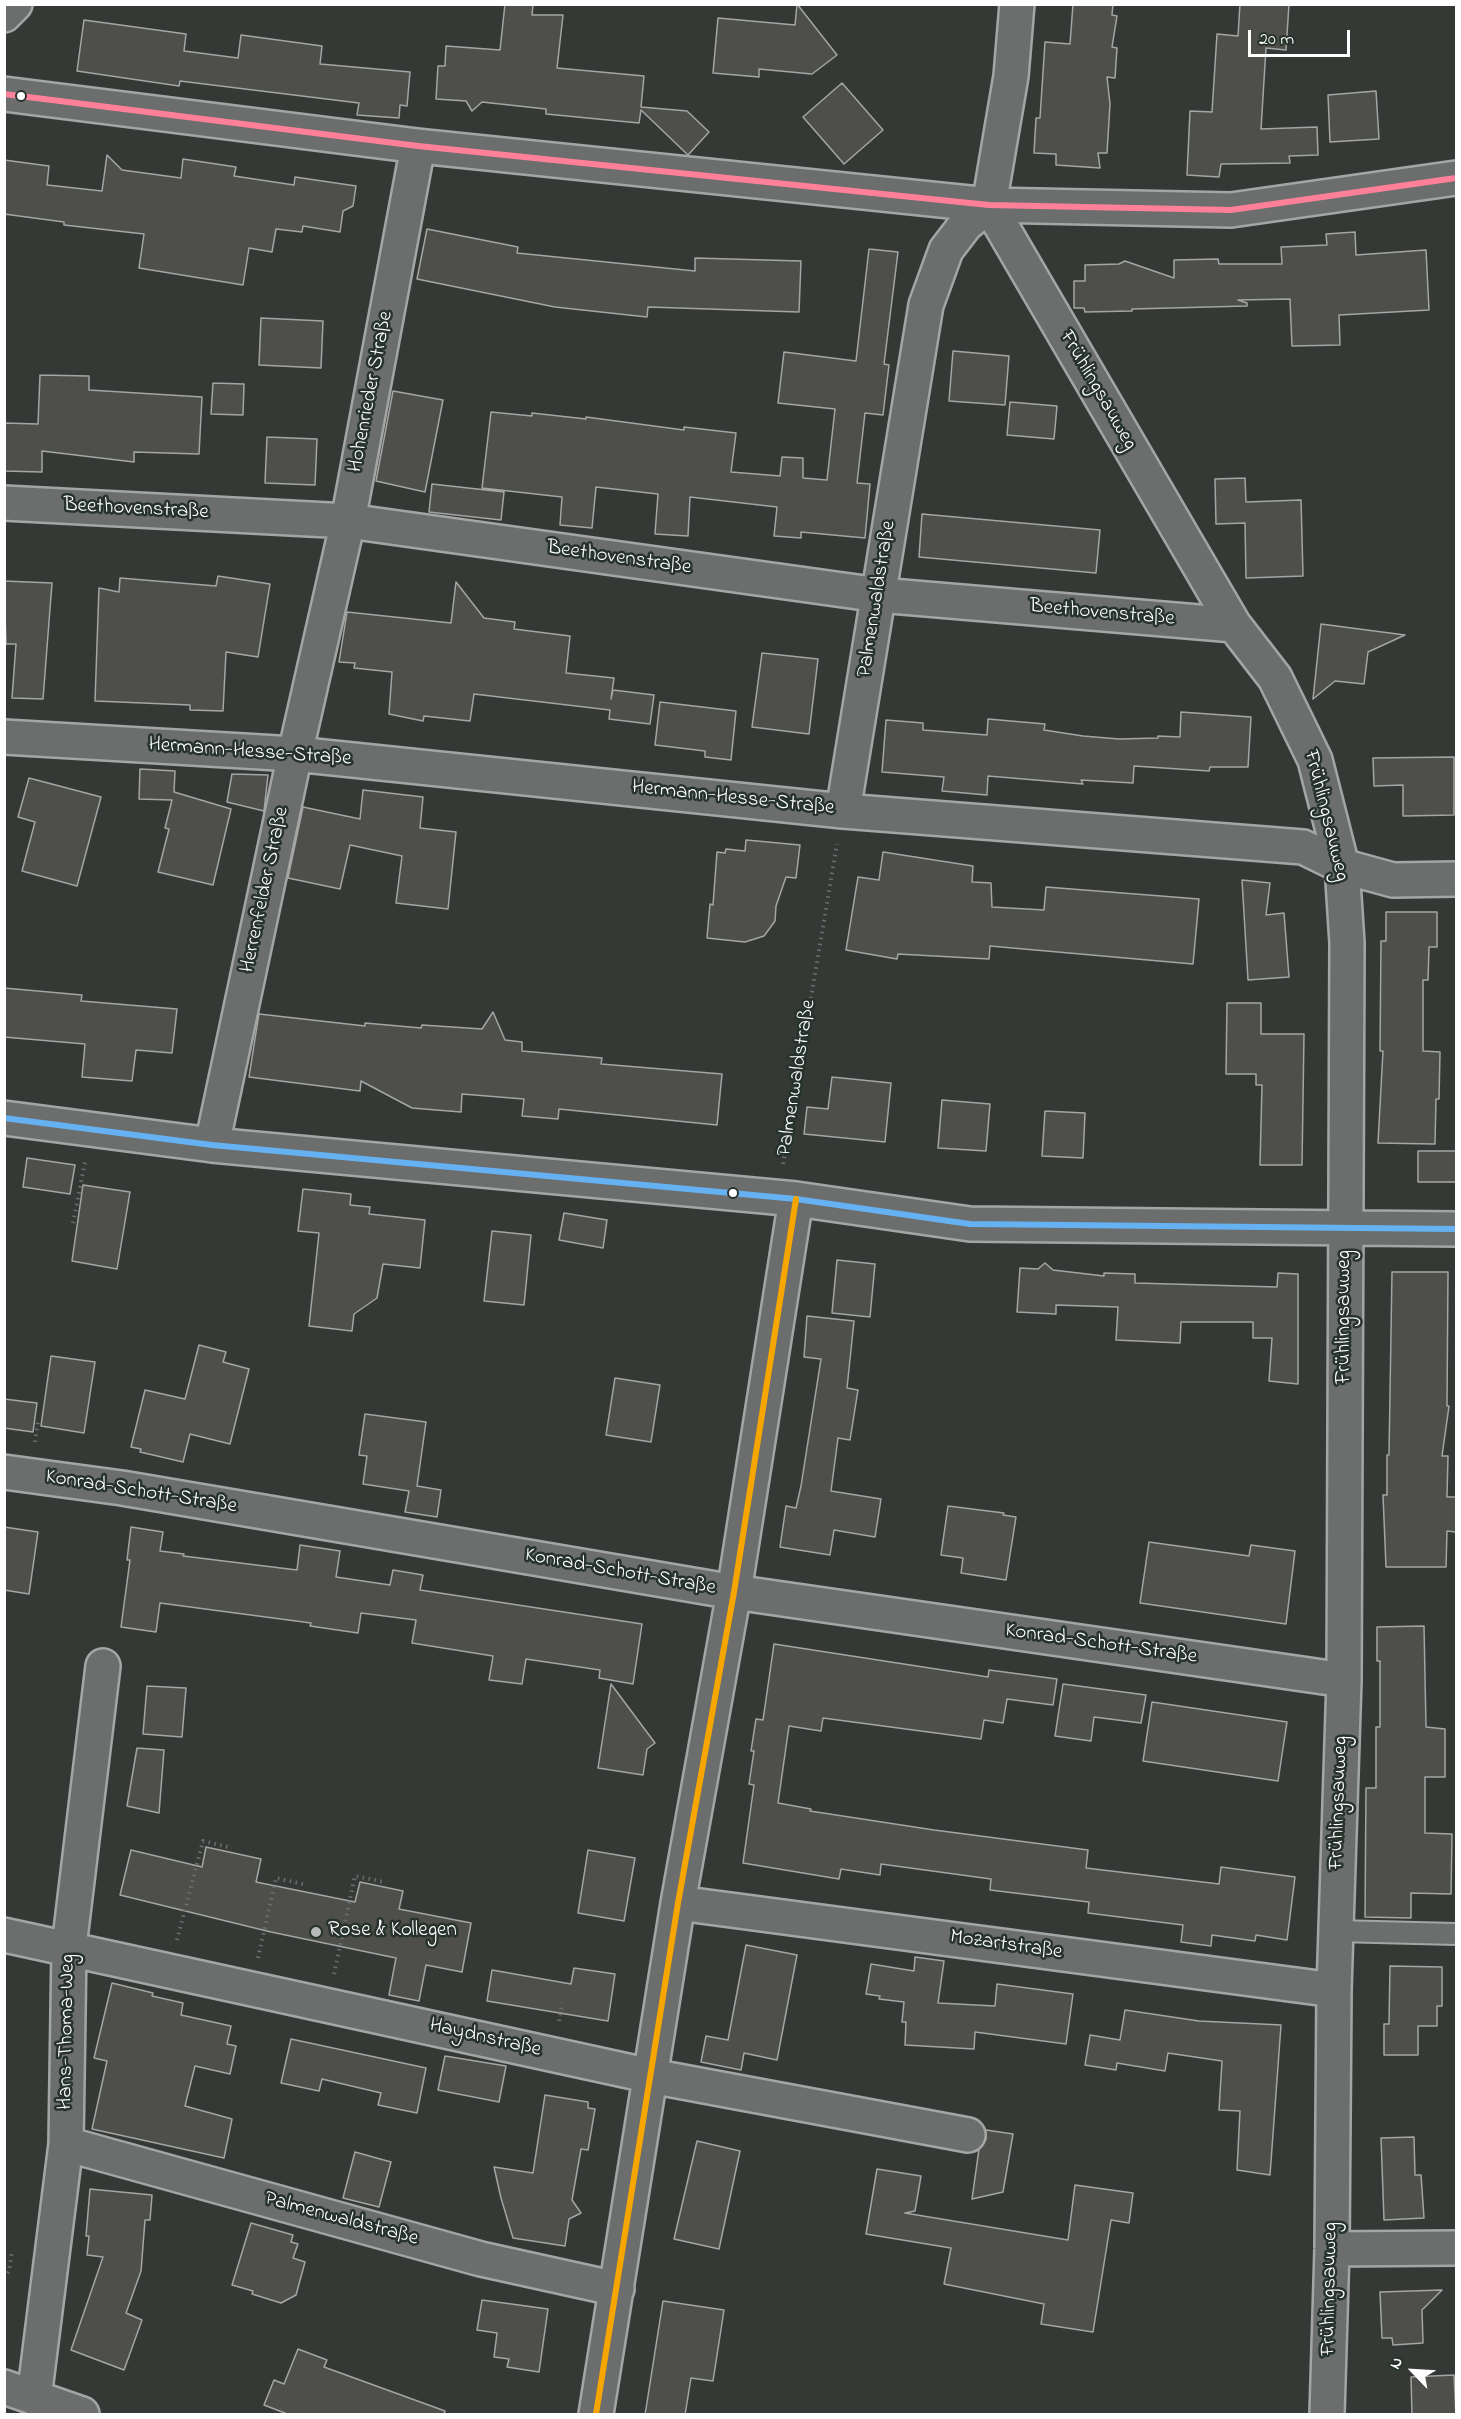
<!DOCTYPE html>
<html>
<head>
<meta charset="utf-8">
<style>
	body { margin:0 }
	#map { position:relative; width:1461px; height:2419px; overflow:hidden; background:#353936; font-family:"Indie Flower",sans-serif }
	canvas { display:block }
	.frame { position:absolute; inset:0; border:6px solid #fff; pointer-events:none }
	.north { position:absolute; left:1383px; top:2341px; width:60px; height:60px; -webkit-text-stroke:4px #26332d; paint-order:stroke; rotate:295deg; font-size:16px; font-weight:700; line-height:24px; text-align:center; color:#fff }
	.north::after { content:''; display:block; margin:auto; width:21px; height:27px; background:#fff; clip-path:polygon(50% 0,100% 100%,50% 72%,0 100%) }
	.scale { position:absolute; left:1248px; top:30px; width:102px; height:27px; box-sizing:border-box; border:3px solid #fff; border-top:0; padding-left:8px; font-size:18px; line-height:21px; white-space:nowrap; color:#fff; -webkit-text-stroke:4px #26332d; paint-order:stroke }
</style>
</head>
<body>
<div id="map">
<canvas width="1461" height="2419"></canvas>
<div class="frame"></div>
<div class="north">N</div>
<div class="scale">20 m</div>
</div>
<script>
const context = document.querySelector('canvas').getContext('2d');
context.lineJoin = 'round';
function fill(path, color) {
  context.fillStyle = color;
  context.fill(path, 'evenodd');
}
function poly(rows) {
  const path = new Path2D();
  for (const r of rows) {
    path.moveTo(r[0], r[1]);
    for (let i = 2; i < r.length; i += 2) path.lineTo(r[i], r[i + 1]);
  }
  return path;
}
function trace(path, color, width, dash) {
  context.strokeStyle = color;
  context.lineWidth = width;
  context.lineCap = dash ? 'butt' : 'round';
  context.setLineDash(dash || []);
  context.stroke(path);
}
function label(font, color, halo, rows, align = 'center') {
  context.font = font + ' "Indie Flower",sans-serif';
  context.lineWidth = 5;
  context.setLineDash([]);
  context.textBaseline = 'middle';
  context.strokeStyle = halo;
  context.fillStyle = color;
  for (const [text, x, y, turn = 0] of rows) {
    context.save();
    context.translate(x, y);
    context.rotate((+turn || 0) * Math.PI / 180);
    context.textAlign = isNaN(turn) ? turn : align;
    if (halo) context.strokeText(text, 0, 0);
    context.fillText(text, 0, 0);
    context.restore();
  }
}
const building = poly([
	[505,4,533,4,532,15,563,15,557,68,644,76,641,107,687,111,709,132,688,155,641,110,639,123,546,114,546,109,482,102,472,111,466,101,436,99,438,66,445,66,446,46,500,50,505,4],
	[797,4,837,55,812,74,759,69,759,77,713,73,718,18,795,25,797,4],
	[1073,4,1113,4,1112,15,1117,16,1112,47,1117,48,1115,78,1107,77,1110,104,1107,153,1098,153,1100,168,1056,165,1056,154,1034,153,1036,118,1040,118,1045,42,1070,44,1073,4],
	[1240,4,1289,4,1286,50,1266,48,1261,129,1317,127,1318,155,1289,156,1290,163,1221,164,1219,177,1187,175,1190,111,1212,112,1217,34,1238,36,1240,4],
	[84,20,186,34,184,51,238,58,241,35,322,46,320,64,410,72,407,106,400,105,399,118,357,115,359,103,180,81,179,86,77,71,84,20],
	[842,83,883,130,844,164,803,117,842,83],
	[1376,91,1379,139,1330,142,1328,95,1376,91],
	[107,155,122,170,181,178,183,159,236,167,234,176,294,185,295,177,356,186,353,206,343,211,340,232,303,226,302,232,276,229,272,252,249,248,243,285,139,268,144,234,64,225,64,222,4,214,4,160,49,166,47,185,102,191,107,155],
	[427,229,518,247,517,253,695,271,695,258,801,261,799,312,648,307,647,317,555,307,417,279,427,229],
	[1355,232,1356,255,1426,250,1429,310,1339,315,1340,345,1292,346,1290,299,1238,300,1247,303,1247,306,1132,309,1132,311,1085,312,1084,308,1074,308,1074,281,1085,281,1085,265,1119,264,1125,261,1174,278,1174,260,1218,259,1219,264,1282,264,1281,247,1327,245,1326,234,1355,232],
	[869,249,898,252,884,364,889,365,883,415,865,413,857,483,870,484,865,538,801,532,801,538,774,536,777,507,690,497,688,536,655,534,658,494,596,487,592,528,560,525,562,497,482,488,491,412,532,416,532,413,586,419,586,417,684,430,684,427,736,433,731,472,780,476,782,457,803,458,803,478,827,480,835,409,778,403,784,352,856,361,869,249],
	[261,318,323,321,321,368,259,365,261,318],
	[953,351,1009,356,1005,405,949,401,953,351],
	[40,375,89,376,89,390,202,397,199,454,134,452,134,462,42,451,42,472,4,471,4,423,38,424,40,375],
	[213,383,244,384,243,415,211,414,213,383],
	[393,391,443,400,425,492,376,481,393,391],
	[1010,402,1057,406,1054,439,1007,435,1010,402],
	[267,437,317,439,315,485,265,483,267,437],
	[1245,478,1246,502,1301,500,1303,576,1246,578,1245,523,1216,524,1215,479,1245,478],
	[432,484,504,492,501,520,429,512,432,484],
	[922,514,1100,530,1096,573,919,557,922,514],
	[218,576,270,584,258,657,226,652,223,711,190,710,190,705,95,701,99,588,119,592,120,578,216,586,218,576],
	[4,581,52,583,43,699,12,698,16,644,6,644,4,581],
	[456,582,484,618,515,622,514,629,570,636,566,673,614,678,611,699,613,690,654,695,650,724,609,719,610,710,474,694,470,721,424,716,423,721,389,714,392,672,354,668,355,663,339,662,347,612,451,623,456,582],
	[1321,624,1405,635,1368,652,1364,684,1335,681,1313,699,1321,624],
	[762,653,818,659,809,734,752,727,762,653],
	[660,702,736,711,731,760,705,757,705,751,655,745,660,702],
	[1181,712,1251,717,1248,767,1210,767,1209,771,1134,766,1133,783,1081,780,1083,784,988,776,987,795,942,791,944,777,882,772,886,720,923,723,923,730,987,735,988,719,1045,724,1044,730,1083,736,1119,739,1158,738,1158,736,1180,737,1181,712],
	[1454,757,1454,815,1403,816,1403,785,1374,786,1373,758,1454,757],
	[140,769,175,771,174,792,231,809,213,885,158,872,169,829,165,828,172,800,139,799,140,769],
	[232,774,268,775,264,811,227,802,232,774],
	[29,778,101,797,77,886,22,871,35,822,18,817,29,778],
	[363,790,423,797,420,828,456,832,448,909,396,903,402,856,350,845,340,889,288,878,303,807,360,819,363,790],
	[746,840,800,845,796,878,786,877,776,906,775,921,764,936,745,942,707,938,710,904,713,905,717,852,725,853,726,849,745,851,746,840],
	[883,852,973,866,972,882,991,883,992,907,1044,910,1046,887,1199,899,1193,964,990,946,989,959,898,954,897,959,846,950,858,877,879,880,883,852],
	[1242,880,1270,883,1266,915,1284,913,1289,977,1248,980,1242,880],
	[1386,912,1437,912,1437,947,1429,947,1428,980,1423,980,1423,1051,1440,1052,1439,1099,1436,1099,1435,1144,1378,1143,1383,1051,1380,1051,1381,941,1386,941,1386,912],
	[4,988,82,995,81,1001,177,1009,172,1053,136,1050,132,1081,82,1077,85,1044,4,1037,4,988],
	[1227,1003,1261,1003,1261,1034,1304,1034,1302,1165,1260,1165,1262,1085,1256,1085,1256,1074,1226,1074,1227,1003],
	[493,1012,505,1040,522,1042,522,1051,602,1058,601,1064,722,1074,717,1125,559,1109,558,1119,522,1116,524,1099,462,1094,461,1112,412,1108,361,1081,360,1091,249,1077,259,1014,365,1026,365,1023,421,1028,422,1025,482,1029,493,1012],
	[832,1077,891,1083,885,1142,804,1134,807,1107,828,1109,832,1077],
	[942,1100,990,1104,986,1151,938,1148,942,1100],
	[1045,1111,1085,1113,1083,1158,1042,1156,1045,1111],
	[1418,1151,1456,1151,1456,1182,1418,1182,1418,1151],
	[27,1158,75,1165,70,1194,23,1187,27,1158],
	[83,1185,130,1192,117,1269,72,1261,83,1185],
	[303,1189,351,1194,350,1205,370,1207,369,1214,425,1220,420,1268,383,1264,377,1298,354,1314,352,1331,309,1326,319,1233,298,1231,303,1189],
	[564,1213,607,1220,603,1248,559,1240,564,1213],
	[492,1231,531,1235,524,1305,484,1301,492,1231],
	[837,1260,875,1264,870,1317,832,1313,837,1260],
	[1045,1263,1053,1270,1104,1276,1104,1273,1135,1274,1135,1283,1277,1287,1278,1273,1298,1274,1298,1384,1269,1381,1272,1338,1253,1338,1253,1322,1181,1322,1180,1343,1116,1340,1118,1307,1056,1305,1056,1314,1017,1312,1020,1268,1038,1269,1045,1263],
	[1392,1272,1448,1272,1447,1406,1449,1406,1442,1456,1448,1456,1447,1497,1456,1497,1456,1532,1447,1531,1446,1567,1386,1567,1383,1495,1387,1495,1387,1455,1389,1455,1392,1272],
	[807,1316,854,1321,847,1388,858,1390,850,1440,838,1438,831,1491,881,1499,875,1537,834,1530,830,1555,780,1547,786,1506,796,1508,801,1486,821,1359,804,1357,807,1316],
	[199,1345,226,1352,223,1362,249,1369,230,1444,190,1434,183,1462,140,1452,141,1449,131,1447,145,1390,185,1399,199,1345],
	[51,1356,95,1362,84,1433,41,1426,51,1356],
	[615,1378,660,1385,651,1442,606,1435,615,1378],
	[4,1399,37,1403,33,1432,4,1428,4,1399],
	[365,1414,426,1422,417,1486,441,1490,437,1517,405,1512,409,1491,363,1484,367,1456,359,1455,365,1414],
	[948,1506,1004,1513,1003,1515,1016,1517,1006,1580,961,1573,963,1558,941,1555,948,1506],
	[4,1527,38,1532,29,1594,4,1590,4,1527],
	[131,1527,163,1532,160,1551,184,1554,183,1556,297,1570,300,1545,340,1551,336,1577,390,1585,393,1570,423,1575,420,1590,642,1624,633,1684,599,1678,600,1670,526,1659,522,1684,489,1680,493,1656,412,1643,416,1620,361,1613,358,1633,310,1626,311,1623,160,1603,156,1632,121,1627,130,1560,127,1560,131,1527],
	[1149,1542,1249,1556,1251,1545,1295,1551,1286,1624,1140,1603,1149,1542],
	[1424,1626,1426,1727,1445,1729,1445,1777,1425,1777,1425,1833,1452,1834,1451,1894,1411,1893,1411,1918,1365,1917,1366,1788,1376,1788,1376,1727,1380,1727,1380,1661,1377,1661,1377,1627,1424,1626],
	[774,1644,988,1677,989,1670,1057,1679,1053,1705,1007,1699,1003,1723,984,1720,981,1739,823,1718,821,1731,789,1726,778,1803,811,1809,810,1811,934,1830,1088,1850,1086,1868,1219,1884,1221,1867,1295,1877,1287,1940,1256,1935,1255,1941,1212,1935,1211,1946,1181,1942,1183,1925,1088,1913,1089,1902,990,1890,991,1879,881,1864,880,1875,841,1869,839,1879,743,1863,754,1785,749,1784,754,1751,751,1751,756,1719,763,1720,774,1644],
	[611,1684,655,1743,647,1749,643,1775,598,1768,611,1684],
	[1063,1684,1146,1695,1141,1723,1094,1717,1091,1741,1055,1736,1063,1684],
	[147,1686,186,1688,182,1737,143,1734,147,1686],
	[1152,1702,1287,1722,1278,1781,1143,1761,1152,1702],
	[137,1748,164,1750,159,1813,127,1806,137,1748],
	[206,1847,261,1859,256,1882,355,1902,360,1882,403,1891,399,1909,471,1923,462,1972,426,1965,419,2001,389,1995,396,1958,271,1932,120,1895,131,1850,202,1867,206,1847],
	[588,1850,635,1858,624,1921,578,1913,588,1850],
	[746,1945,797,1955,777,2060,744,2053,741,2070,701,2062,706,2036,728,2040,746,1945],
	[915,1957,944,1961,938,2003,995,2006,997,1984,1073,1994,1066,2044,975,2032,974,2049,905,2045,906,2022,902,2022,904,2002,879,1999,880,1996,866,1994,871,1964,914,1971,915,1957],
	[1390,1966,1442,1967,1442,2006,1437,2006,1437,2026,1418,2026,1418,2055,1384,2055,1384,2024,1389,2024,1390,1966],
	[574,1968,615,1974,608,2021,487,2001,492,1970,571,1984,574,1968],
	[112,1983,153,1993,152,1996,183,2003,181,2015,231,2026,227,2044,236,2046,230,2074,195,2066,185,2106,232,2119,224,2158,92,2129,107,2061,94,2058,112,1983],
	[1125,2010,1199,2021,1281,2025,1270,2175,1237,2170,1240,2111,1219,2110,1222,2061,1168,2053,1165,2071,1117,2063,1116,2070,1085,2065,1090,2035,1120,2040,1125,2010],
	[291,2039,426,2068,417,2113,378,2105,381,2093,322,2079,319,2091,281,2083,291,2039],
	[445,2056,506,2066,499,2102,438,2090,445,2056],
	[545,2095,588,2102,588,2108,595,2109,588,2150,581,2149,572,2200,581,2213,569,2219,565,2246,513,2238,501,2198,494,2167,533,2173,545,2095],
	[986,2130,1013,2134,1003,2192,972,2199,979,2149,986,2139,986,2130],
	[1414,2137,1415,2175,1421,2175,1424,2218,1384,2220,1381,2138,1414,2137],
	[697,2141,740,2151,719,2249,674,2239,697,2141],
	[355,2152,391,2162,379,2207,343,2198,355,2152],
	[877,2169,921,2176,915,2211,905,2213,1068,2240,1075,2185,1133,2193,1129,2223,1111,2220,1093,2332,1041,2324,1044,2304,944,2284,951,2248,866,2234,877,2169],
	[90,2189,152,2195,150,2220,145,2220,141,2271,126,2313,142,2320,124,2370,71,2350,103,2257,87,2255,89,2236,86,2236,90,2189],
	[251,2223,293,2235,291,2242,298,2244,293,2258,305,2262,296,2295,281,2303,252,2294,253,2291,232,2285,251,2223],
	[1442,2290,1422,2310,1423,2343,1393,2345,1392,2338,1382,2338,1380,2292,1442,2290],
	[482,2300,548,2309,539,2372,507,2367,509,2359,494,2357,497,2333,477,2330,482,2300],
	[663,2301,724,2310,713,2381,691,2378,685,2415,645,2415,663,2301],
	[298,2349,327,2360,324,2367,445,2411,444,2415,290,2415,264,2405,274,2380,284,2384,298,2349],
	[1454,2375,1456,2415,1412,2415,1411,2377,1454,2375]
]);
const path = poly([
	[783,1164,837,844],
	[73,1223,85,1162],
	[35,1442,38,1421],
	[177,1940,203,1841,232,1848],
	[258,1958,276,1878,307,1885],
	[334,1974,355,1876,384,1882],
	[559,2021,562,2003],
	[4,2278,9,2271,12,2251]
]);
const service = poly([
	[1336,1931,1456,1934]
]);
const minor = poly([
	[4,15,15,4],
	[4,94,418,146,989,205,1231,210,1456,178],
	[989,205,1234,625,1275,678,1315,760,1342,866,1347,943,1344,1680,1334,1990,1332,2249,1327,2414],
	[989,205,1011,76,1017,4],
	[4,503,348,521,879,595,1234,625],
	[4,737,295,754,843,811,1303,847,1342,866,1393,880,1456,879],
	[843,811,926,305,946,250,966,224,989,205],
	[4,1118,212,1145,796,1199,970,1224,1456,1229],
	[212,1145,295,754,348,521,418,146],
	[4,1472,122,1488,734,1592,1344,1680],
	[678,1903,1334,1990],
	[4,1935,651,2076,968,2135],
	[66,2144,481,2259,617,2289],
	[1332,2249,1456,2248],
	[4,2387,82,2414],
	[34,2398,66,2144,69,1947,103,1666],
	[596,2414,678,1903,734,1592,796,1199]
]);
const bus1 = poly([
	[4,94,418,146,989,205,1231,210,1456,178]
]);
const bus2 = poly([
	[4,1118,212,1145,796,1199,970,1224,1456,1229]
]);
const bus3 = poly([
	[596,2414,678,1903,734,1592,796,1199]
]);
const markers = [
	[21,96,5,"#fff"],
	[733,1193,5,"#fff"],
	[316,1932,6,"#b8bab9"]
];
const streetNames = [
	["Frühlingsauweg",1097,391,60],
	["Hohenrieder Straße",372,392,-79],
	["Beethovenstraße",136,510,3],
	["Beethovenstraße",619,559,8],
	["Palmenwaldstraße",878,599,-81],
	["Beethovenstraße",1102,614,5],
	["Hermann-Hesse-Straße",250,753,4],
	["Hermann-Hesse-Straße",733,799,6],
	["Frühlingsauweg",1325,816,76],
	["Herrenfelder Straße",266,890,-78],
	["Palmenwaldstraße",798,1078,-81],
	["Frühlingsauweg",1346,1317,-90],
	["Konrad-Schott-Straße",141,1493,9],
	["Konrad-Schott-Straße",620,1573,10],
	["Konrad-Schott-Straße",1101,1645,8],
	["Frühlingsauweg",1340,1803,-88],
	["Mozartstraße",1006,1946,8],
	["Hans-Thoma-Weg",68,2032,-89],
	["Haydnstraße",485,2039,13],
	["Palmenwaldstraße",341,2220,15],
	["Frühlingsauweg",1331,2289,-89]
];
const poiNames = [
	["Rose & Kollegen",328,1932]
];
fill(building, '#4e4e4b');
trace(building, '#a4a6a5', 1.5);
trace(service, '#a4a6a5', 24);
trace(minor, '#a4a6a5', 38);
trace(path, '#6b6e6c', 4, [1.5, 4.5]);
trace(service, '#6b6e6d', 20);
trace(minor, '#6b6e6d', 33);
trace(bus1, '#ff8098', 6);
trace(bus2, '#66b1f2', 6);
trace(bus3, '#f7a600', 6);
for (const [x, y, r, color] of markers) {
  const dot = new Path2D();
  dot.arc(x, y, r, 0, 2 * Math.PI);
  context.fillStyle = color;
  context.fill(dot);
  trace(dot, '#26332d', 2);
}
label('21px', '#fff', '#26332d', streetNames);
label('21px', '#fff', '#26332d', poiNames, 'left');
</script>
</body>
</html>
